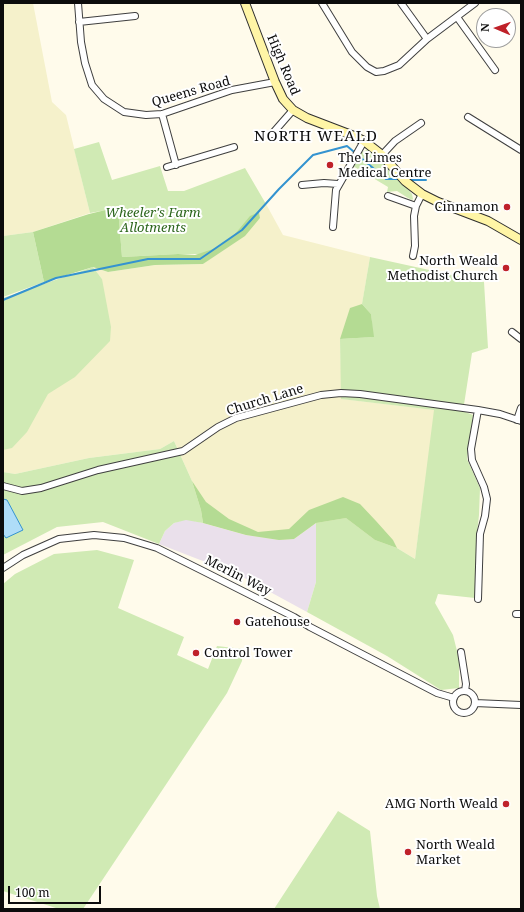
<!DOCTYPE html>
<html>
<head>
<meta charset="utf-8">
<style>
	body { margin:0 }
	#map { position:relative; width:524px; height:912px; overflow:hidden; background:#fffbeb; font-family:"Noto Serif",serif }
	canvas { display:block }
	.frame { position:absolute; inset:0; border:4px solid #0c0c0c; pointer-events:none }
	.north { position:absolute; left:476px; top:8px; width:40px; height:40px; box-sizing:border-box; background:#fff; border:1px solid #9e9e9e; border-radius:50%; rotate:272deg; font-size:11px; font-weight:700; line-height:16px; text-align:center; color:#0c0c0c }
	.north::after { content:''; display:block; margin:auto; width:14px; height:18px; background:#bf2129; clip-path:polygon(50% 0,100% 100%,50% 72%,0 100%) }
	.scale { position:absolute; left:8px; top:886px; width:93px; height:18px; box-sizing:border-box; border:2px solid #0c0c0c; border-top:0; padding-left:5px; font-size:12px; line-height:14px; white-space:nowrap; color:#0c0c0c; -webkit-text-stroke:3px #fff; paint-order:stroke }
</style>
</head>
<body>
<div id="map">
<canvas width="524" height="912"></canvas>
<div class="frame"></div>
<div class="north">N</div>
<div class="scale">100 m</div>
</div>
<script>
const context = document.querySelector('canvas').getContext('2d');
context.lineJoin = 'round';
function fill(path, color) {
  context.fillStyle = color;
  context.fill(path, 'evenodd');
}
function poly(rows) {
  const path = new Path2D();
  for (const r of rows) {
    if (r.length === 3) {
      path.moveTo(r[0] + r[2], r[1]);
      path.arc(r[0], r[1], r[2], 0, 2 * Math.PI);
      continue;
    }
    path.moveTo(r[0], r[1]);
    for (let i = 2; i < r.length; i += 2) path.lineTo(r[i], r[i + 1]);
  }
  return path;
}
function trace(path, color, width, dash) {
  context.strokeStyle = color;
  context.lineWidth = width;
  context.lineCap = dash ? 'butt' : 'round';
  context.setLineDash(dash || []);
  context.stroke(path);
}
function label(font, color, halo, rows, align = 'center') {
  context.font = font + ' "Noto Serif",serif';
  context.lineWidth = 4;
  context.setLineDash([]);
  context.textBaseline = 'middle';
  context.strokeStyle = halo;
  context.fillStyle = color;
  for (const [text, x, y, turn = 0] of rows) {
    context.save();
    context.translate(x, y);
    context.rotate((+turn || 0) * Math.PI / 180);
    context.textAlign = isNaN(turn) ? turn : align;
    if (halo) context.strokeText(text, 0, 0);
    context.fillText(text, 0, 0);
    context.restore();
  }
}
const industrial = poly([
	[186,519,203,523,246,535,294,539,316,523,316,582,307,612,239,575,159,544,165,531,174,523]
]);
const farmland = poly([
	[3,3,33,3,52,102,66,115,90,213,33,232,3,236],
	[266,204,283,235,370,257,362,305,340,339,342,399,435,410,415,559,397,548,316,523,294,539,279,540,246,535,203,523,201,510,192,481,174,441,160,449,89,458,15,474,3,472,3,437,102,279,93,267,108,272,155,265,203,264,260,218,259,212]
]);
const green = poly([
	[99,142,112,180,160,166,168,191,184,191,245,168,266,204,237,236,220,248,200,254,178,254,122,257,118,208,90,213,74,149],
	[367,150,374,153,407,188,412,194,413,199,412,200,408,198,397,191,387,192,388,187,353,166,362,152],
	[33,232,44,282,3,297,3,236],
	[370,257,484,282,488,348,472,353,463,411,473,415,467,459,480,488,479,515,477,533,475,598,438,594,435,603,453,635,459,659,459,688,441,690,387,656,307,612,316,582,316,523,346,518,375,540,397,548,415,559,434,410,341,399,340,339,373,337,371,314,362,304],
	[93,267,102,279,111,327,110,341,75,377,48,394,27,432,12,448,3,450,3,298],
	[174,441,192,481,201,510,203,523,186,520,174,523,165,531,159,544,103,522,57,527,3,555,3,472,15,474,89,458,160,449],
	[97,550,134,560,118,608,184,637,177,655,208,669,217,646,243,649,242,661,227,693,83,909,59,909,3,891,3,584,15,574,54,554],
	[338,811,370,831,377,896,380,909,274,909]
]);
const forest = poly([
	[118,207,122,257,178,254,195,255,219,247,235,234,250,216,259,212,260,218,245,236,203,264,155,265,108,272,93,267,44,282,33,232,89,214],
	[362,304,371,314,374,337,340,339,350,308],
	[192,481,206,502,229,519,258,532,289,529,309,510,343,497,360,504,376,521,393,540,397,548,375,540,346,518,316,523,294,539,279,540,246,535,203,523,201,510]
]);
const water = poly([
	[3,499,7,500,23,530,6,538,3,534,3,499]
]);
const stream = poly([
	[409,180,426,180],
	[3,300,56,278,148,259,200,259,242,230,279,189,313,155,347,146,386,179,401,179]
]);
const minor = poly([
	[78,3,81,42,85,63,92,85,104,99,124,112,146,115,162,114,232,90,275,82],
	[322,3,352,52,367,67,376,72,384,71,399,65,427,39,475,3],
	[401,3,427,39],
	[457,17,495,70],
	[79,22,135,16],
	[162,114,176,165],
	[468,117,521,150],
	[272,134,293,110],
	[382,155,395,141,421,123],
	[167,167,234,147],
	[302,185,324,183,338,184],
	[388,196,416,206],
	[333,227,336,190,364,141],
	[413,256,415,246,414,216,416,206,422,194],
	[512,332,521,339],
	[478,410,471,449,472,460,484,487,487,499,485,516,480,534,478,599],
	[517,420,521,408],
	[3,486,22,491,41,488,98,470,183,451,218,427,236,418,321,395,341,393,360,394,478,410,500,414,521,421],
	[3,568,23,555,59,539,94,535,124,538,157,548,203,571,294,617,310,627,437,693,454,698],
	[516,614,521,614],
	[461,652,466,684,465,691],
	[464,702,11],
	[475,703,521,705]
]);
const secondary = poly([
	[245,3,275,82,283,99,293,110,307,118,354,136,364,141,382,155,405,181,422,194,438,202,488,221,521,240]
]);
const markers = [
	[330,165,4,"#bf2129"],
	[507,207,4,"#bf2129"],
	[506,268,4,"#bf2129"],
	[237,622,4,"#bf2129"],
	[196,653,4,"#bf2129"],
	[506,804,4,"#bf2129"],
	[408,852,4,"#bf2129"]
];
const streetNames = [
	["High Road",283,65,67],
	["Queens Road",191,92,-16],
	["Church Lane",265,400,-17],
	["Merlin Way",238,576,27]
];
const poiNames = [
	["The Limes",338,158],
	["Medical Centre",338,173],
	["Cinnamon",499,207,"right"],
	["North Weald",498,261,"right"],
	["Methodist Church",498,276,"right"],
	["Gatehouse",245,622],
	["Control Tower",204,653],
	["AMG North Weald",498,804,"right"],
	["North Weald",416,845],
	["Market",416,860]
];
const parkNames = [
	["Wheeler's Farm",153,213],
	["Allotments",153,228]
];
const quarterNames = [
	["NORTH WEALD",316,137]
];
fill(industrial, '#eae0eb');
fill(farmland, '#f5f1cb');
fill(green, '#d0eab4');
fill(forest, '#b4db93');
fill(water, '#afddf8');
trace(water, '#3493d0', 1);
trace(stream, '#3493d0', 2);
trace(minor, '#3f3f3f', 8);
trace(secondary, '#2e2e2e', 10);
trace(minor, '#fff', 6);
trace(secondary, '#fff5a6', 8);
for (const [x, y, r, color] of markers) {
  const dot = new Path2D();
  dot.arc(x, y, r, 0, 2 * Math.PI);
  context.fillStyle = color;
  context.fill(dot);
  trace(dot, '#fff', 1.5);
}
label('13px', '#0c0c0c', '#fff', streetNames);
label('13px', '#0c0c0c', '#fff', poiNames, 'left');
label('italic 13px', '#2b651b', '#fff', parkNames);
context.letterSpacing = '1px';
label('15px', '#0c0c0c', '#fff', quarterNames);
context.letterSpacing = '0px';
</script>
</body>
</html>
